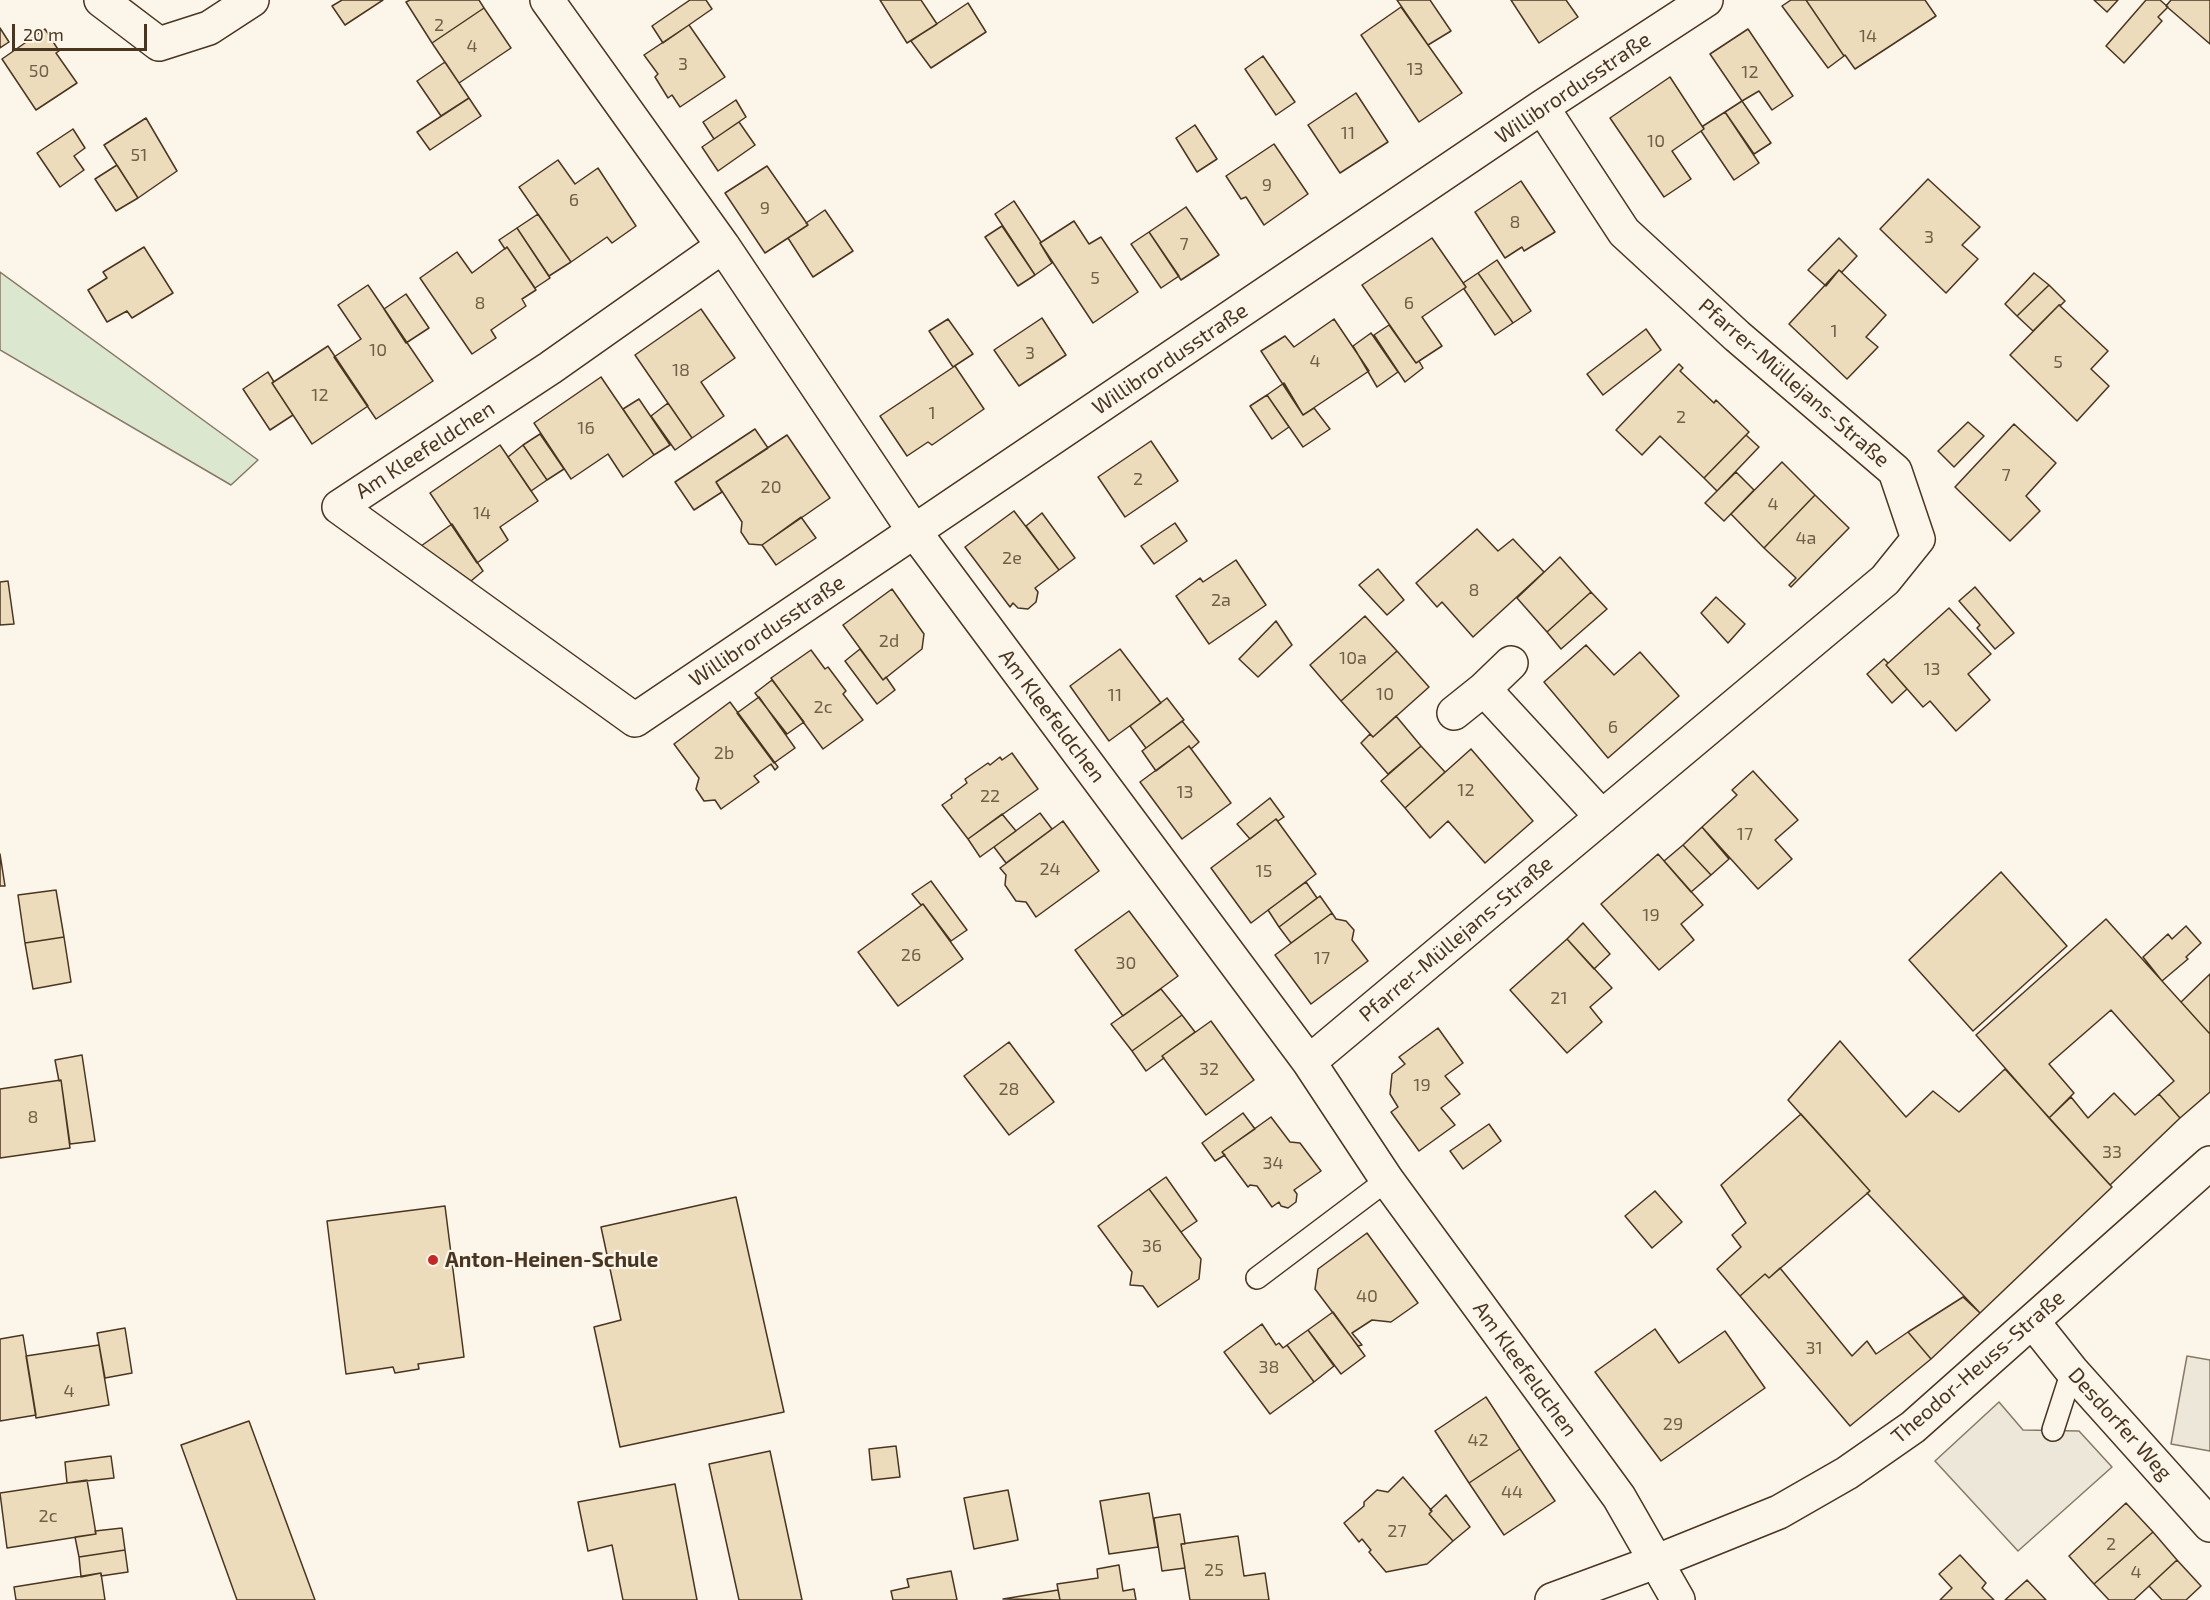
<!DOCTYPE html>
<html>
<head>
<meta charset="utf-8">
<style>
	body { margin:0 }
	#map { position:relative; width:2210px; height:1600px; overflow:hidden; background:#fbf6e9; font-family:"Exo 2",sans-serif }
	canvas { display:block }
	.scale { position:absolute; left:12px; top:24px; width:135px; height:27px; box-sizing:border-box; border:3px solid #4a3520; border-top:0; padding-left:8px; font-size:18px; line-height:21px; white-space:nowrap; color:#4a3520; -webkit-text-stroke:4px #fbf6e9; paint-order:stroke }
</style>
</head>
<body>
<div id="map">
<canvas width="2210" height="1600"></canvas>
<div class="scale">20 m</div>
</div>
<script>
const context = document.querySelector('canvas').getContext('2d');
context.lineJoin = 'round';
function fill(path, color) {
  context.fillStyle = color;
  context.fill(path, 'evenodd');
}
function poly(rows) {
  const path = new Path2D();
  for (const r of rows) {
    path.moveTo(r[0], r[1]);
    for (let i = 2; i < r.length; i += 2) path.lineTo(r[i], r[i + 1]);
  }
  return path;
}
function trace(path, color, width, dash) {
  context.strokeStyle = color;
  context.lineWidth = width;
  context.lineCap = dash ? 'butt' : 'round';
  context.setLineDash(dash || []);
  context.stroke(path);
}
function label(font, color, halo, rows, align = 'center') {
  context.font = font + ' "Exo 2",sans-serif';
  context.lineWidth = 4.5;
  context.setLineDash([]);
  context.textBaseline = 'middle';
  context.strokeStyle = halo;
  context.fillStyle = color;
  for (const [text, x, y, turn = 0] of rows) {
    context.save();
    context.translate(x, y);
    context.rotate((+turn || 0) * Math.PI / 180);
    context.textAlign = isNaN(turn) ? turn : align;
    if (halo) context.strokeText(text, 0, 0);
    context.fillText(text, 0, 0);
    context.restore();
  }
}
const green = poly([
	[0,272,258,460,231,485,0,350,0,272]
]);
const parking = poly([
	[2187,1356,2210,1360,2210,1451,2171,1444,2187,1356],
	[1999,1402,2023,1430,2079,1431,2112,1467,2018,1551,1935,1461,1999,1402]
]);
const building = poly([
	[342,0,383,0,345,25,332,6,342,0],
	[410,0,479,0,484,8,432,43,406,2,410,0],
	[690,0,706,0,712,9,663,43,652,26,690,0],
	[880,0,921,0,937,24,907,43,880,0],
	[1397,0,1430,0,1451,31,1428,45,1397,0],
	[1511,0,1566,0,1578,17,1539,43,1511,0],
	[1791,0,1806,0,1844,56,1828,68,1782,6,1791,0],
	[1806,0,1925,0,1936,16,1855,69,1845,55,1844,56,1806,0],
	[2094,0,2118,0,2107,12,2094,0],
	[2146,0,2160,0,2168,7,2158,17,2162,21,2124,63,2106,46,2146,0],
	[2171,0,2210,0,2210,44,2166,6,2171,0],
	[968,3,986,32,931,68,911,41,968,3],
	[1401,7,1462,93,1419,122,1361,35,1401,7],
	[484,8,511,48,459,83,432,43,484,8],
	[689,25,725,77,680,107,672,95,668,98,655,77,658,74,644,55,689,25],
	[0,28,9,42,0,48,0,28],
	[45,29,59,51,56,53,77,83,36,110,2,59,45,29],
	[1748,29,1793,96,1772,110,1759,91,1742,101,1710,54,1748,29],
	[1263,56,1295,102,1276,115,1245,69,1263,56],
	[445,62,469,98,441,116,417,81,445,62],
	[1670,77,1704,129,1672,151,1691,179,1664,197,1610,118,1670,77],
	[1356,93,1388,142,1340,173,1308,125,1356,93],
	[469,98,481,116,430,150,417,132,469,98],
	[736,100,746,117,714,139,703,122,736,100],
	[1742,101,1771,143,1754,154,1725,112,1742,101],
	[1725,112,1759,163,1734,180,1701,131,1704,129,1703,126,1725,112],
	[146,118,177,171,138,198,104,145,146,118],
	[739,122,755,145,718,171,702,147,739,122],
	[1195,125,1217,159,1197,172,1176,138,1195,125],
	[73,129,85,148,74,156,84,170,60,187,37,153,73,129],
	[1274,144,1308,194,1264,225,1246,197,1241,199,1226,176,1274,144],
	[558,160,575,184,598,168,636,226,612,243,607,237,571,262,519,187,558,160],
	[117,165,138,198,116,211,95,179,117,165],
	[767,166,808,225,765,253,725,193,767,166],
	[1928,179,1980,227,1962,245,1978,259,1946,293,1880,229,1928,179],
	[1521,181,1555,232,1524,251,1522,247,1505,258,1475,212,1521,181],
	[1014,201,1041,242,1040,243,1052,263,1035,275,995,214,1014,201],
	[1186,207,1219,255,1181,280,1149,232,1186,207],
	[825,210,853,251,813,277,788,238,808,225,806,223,825,210],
	[538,214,571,262,549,276,517,228,538,214],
	[1074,221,1089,244,1101,237,1138,292,1093,323,1040,243,1074,221],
	[1002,226,1035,275,1018,286,985,237,1002,226],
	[517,228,550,278,535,288,507,247,505,249,499,240,517,228],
	[1149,232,1179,276,1161,288,1131,244,1149,232],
	[1432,238,1466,287,1422,317,1442,346,1416,363,1362,285,1432,238],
	[1839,238,1857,256,1842,272,1839,270,1826,286,1808,270,1839,238],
	[144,247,173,293,132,318,127,311,107,322,88,290,107,278,103,272,144,247],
	[507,247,536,290,522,299,526,306,491,330,496,338,472,354,420,278,457,252,472,273,507,247],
	[1497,260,1531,311,1513,323,1478,273,1497,260],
	[1839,270,1886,315,1866,337,1878,347,1847,379,1789,324,1839,270],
	[1478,273,1513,323,1495,335,1464,289,1466,287,1463,283,1478,273],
	[2034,273,2049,285,2017,316,2005,304,2034,273],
	[368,285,433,381,376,419,334,357,361,339,338,305,368,285],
	[2049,285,2065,301,2061,305,2059,305,2033,331,2017,316,2049,285],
	[406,294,429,328,406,343,384,309,406,294],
	[2059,305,2108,351,2091,369,2109,386,2077,421,2010,355,2059,305],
	[701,309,735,358,701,382,724,416,692,438,635,355,701,309],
	[1042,318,1066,355,1019,386,994,350,1042,318],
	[948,319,973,354,953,367,929,331,948,319],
	[1334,319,1369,371,1303,415,1261,351,1285,336,1294,347,1334,319],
	[1389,325,1416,363,1419,361,1423,368,1405,382,1374,335,1389,325],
	[1646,329,1661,350,1603,395,1587,374,1646,329],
	[1371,333,1398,372,1377,387,1353,346,1371,333],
	[328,346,368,406,312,444,272,383,328,346],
	[1679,364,1683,368,1680,371,1714,403,1716,400,1749,432,1704,478,1660,436,1642,455,1616,430,1679,364],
	[955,366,984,409,932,445,928,442,907,456,880,416,955,366],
	[268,372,274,382,272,383,293,415,270,430,243,389,268,372],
	[601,377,654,455,623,477,608,454,571,479,534,423,601,377],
	[1284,383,1303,415,1314,408,1330,429,1303,447,1267,395,1284,383],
	[1267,395,1289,427,1272,439,1250,406,1267,395],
	[639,399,670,445,654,455,623,409,639,399],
	[668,403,692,438,675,450,651,416,668,403],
	[1968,422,1984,436,1954,467,1938,451,1968,422],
	[2014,424,2056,463,2026,496,2040,511,2010,541,1955,487,2014,424],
	[755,429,768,448,716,482,722,492,694,510,675,482,755,429],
	[540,434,564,469,547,480,523,445,540,434],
	[787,435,830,498,762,545,749,544,741,532,742,522,716,482,787,435],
	[1746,435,1759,447,1717,491,1704,478,1746,435],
	[1151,441,1178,481,1125,517,1098,477,1151,441],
	[500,445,538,501,500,527,508,540,477,563,430,493,500,445],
	[523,445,547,480,531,491,508,457,523,445],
	[1782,462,1815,495,1764,548,1731,514,1782,462],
	[1736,472,1754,490,1724,521,1705,503,1736,472],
	[1815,495,1849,528,1791,587,1789,585,1796,578,1764,548,1815,495],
	[1014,511,1059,570,1035,588,1038,592,1036,602,1028,609,1018,608,1013,603,1010,607,965,547,1014,511],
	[1042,513,1075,558,1059,570,1026,526,1042,513],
	[801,517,816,538,776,565,762,545,801,517],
	[1175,523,1187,541,1154,564,1141,546,1175,523],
	[452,524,483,571,471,581,421,546,452,524],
	[1477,529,1498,551,1513,539,1544,572,1473,637,1442,602,1437,607,1416,583,1477,529],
	[1560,557,1591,592,1547,632,1517,598,1560,557],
	[1236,560,1266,605,1209,644,1176,596,1200,578,1203,582,1236,560],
	[1378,569,1404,600,1387,615,1359,585,1378,569],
	[8,581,14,624,0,625,0,582,8,581],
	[1975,587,2014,633,1995,649,1977,628,1980,625,1959,601,1975,587],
	[892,589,924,634,922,649,883,680,843,625,892,589],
	[1591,592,1607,609,1561,649,1547,632,1591,592],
	[1716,597,1745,624,1728,643,1701,613,1716,597],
	[1949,608,1991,654,1968,674,1990,700,1956,731,1930,701,1923,707,1886,665,1949,608],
	[1365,616,1397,651,1341,701,1310,665,1365,616],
	[1276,621,1292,645,1258,677,1239,659,1276,621],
	[1586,645,1614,675,1640,652,1679,696,1608,758,1544,682,1586,645],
	[860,649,883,680,886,677,895,690,877,704,845,661,860,649],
	[1120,649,1161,703,1109,741,1070,686,1120,649],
	[811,650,825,669,828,667,846,691,843,694,863,720,823,749,771,678,811,650],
	[1397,651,1429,687,1373,737,1341,701,1397,651],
	[1884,659,1888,663,1886,665,1907,689,1892,703,1867,674,1884,659],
	[772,680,804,722,787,734,755,693,772,680],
	[759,697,795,748,774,763,737,713,759,697],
	[1167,698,1184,720,1146,748,1130,726,1167,698],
	[730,702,778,767,775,770,771,764,754,776,759,782,721,809,715,800,704,801,696,789,699,778,674,744,730,702],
	[1396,716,1421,746,1388,774,1361,743,1370,734,1373,737,1396,716],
	[1182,721,1199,742,1191,749,1189,746,1156,771,1142,751,1182,721],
	[1189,746,1231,803,1182,839,1140,782,1189,746],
	[1421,746,1445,772,1405,808,1381,781,1421,746],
	[1471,749,1533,821,1485,863,1448,821,1430,838,1405,808,1471,749],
	[1012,753,1038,789,968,839,942,805,952,798,951,795,967,783,965,779,988,763,990,765,1000,757,1002,760,1012,753],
	[1753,771,1798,820,1775,840,1792,859,1758,889,1702,827,1737,795,1732,790,1753,771],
	[1270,798,1284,817,1278,821,1276,819,1250,839,1237,824,1270,798],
	[1040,813,1052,829,1006,863,994,847,1040,813],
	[1002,814,1016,831,980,857,968,839,1002,814],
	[1276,819,1316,874,1251,923,1211,868,1276,819],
	[1063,821,1099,871,1036,917,1026,902,1016,901,1005,885,1006,875,1000,868,1063,821],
	[1702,827,1729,859,1711,875,1683,845,1702,827],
	[1683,845,1711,875,1691,892,1664,861,1683,845],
	[0,854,5,886,0,886,0,854],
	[1658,854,1703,905,1681,924,1694,940,1659,970,1601,904,1658,854],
	[2001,872,2067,946,1973,1031,1909,960,2001,872],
	[931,881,967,930,951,941,923,904,921,905,912,894,931,881],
	[1306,882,1317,898,1279,927,1268,910,1306,882],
	[56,890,64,937,25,943,18,895,56,890],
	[1320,896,1332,913,1291,943,1279,927,1320,896],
	[923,904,963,959,898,1006,858,952,923,904],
	[1129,911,1178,976,1123,1016,1075,950,1129,911],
	[1332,913,1336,919,1346,921,1354,930,1352,940,1368,961,1311,1004,1275,955,1332,913],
	[2106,919,2210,1034,2210,1092,2180,1118,2159,1094,2174,1081,2111,1010,2049,1064,2074,1093,2049,1118,1976,1035,2106,919],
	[1583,923,1610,954,1594,969,1567,939,1583,923],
	[2186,926,2201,943,2186,957,2188,959,2162,981,2143,957,2168,934,2172,939,2186,926],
	[64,937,71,982,33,989,25,943,64,937],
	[1567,939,1612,988,1590,1007,1602,1022,1567,1053,1510,990,1567,939],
	[2210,974,2210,1034,2181,1002,2210,974],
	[1161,989,1182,1015,1132,1051,1111,1024,1161,989],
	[1182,1015,1195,1032,1162,1056,1164,1058,1146,1071,1132,1051,1182,1015],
	[1211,1021,1254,1080,1206,1115,1162,1056,1211,1021],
	[1438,1028,1463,1063,1445,1076,1460,1094,1441,1108,1455,1125,1419,1151,1391,1112,1398,1107,1390,1094,1392,1074,1405,1064,1399,1057,1438,1028],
	[1840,1041,1906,1117,1933,1091,1959,1112,2005,1069,2112,1187,1980,1313,1867,1193,1870,1191,1788,1100,1840,1041],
	[1009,1042,1054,1102,1009,1135,964,1076,1009,1042],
	[82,1055,95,1141,70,1144,61,1080,59,1081,55,1060,82,1055],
	[61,1080,70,1148,0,1158,0,1089,61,1080],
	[2114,1093,2135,1115,2159,1094,2180,1118,2110,1185,2049,1118,2071,1097,2088,1118,2114,1093],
	[1243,1113,1255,1129,1222,1152,1225,1155,1215,1161,1202,1143,1243,1113],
	[1801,1114,1870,1191,1769,1278,1765,1274,1740,1296,1717,1269,1741,1247,1732,1235,1746,1223,1721,1185,1801,1114],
	[1271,1117,1290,1142,1300,1143,1321,1171,1294,1190,1297,1194,1296,1202,1288,1208,1281,1206,1279,1202,1272,1207,1257,1186,1250,1185,1248,1187,1222,1152,1271,1117],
	[1489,1124,1501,1141,1463,1169,1450,1151,1489,1124],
	[1166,1177,1197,1221,1181,1232,1149,1189,1166,1177],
	[1149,1189,1201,1259,1199,1279,1158,1307,1143,1286,1130,1285,1132,1272,1098,1226,1149,1189],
	[1655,1191,1682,1222,1652,1248,1625,1216,1655,1191],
	[736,1197,784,1412,620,1447,594,1327,621,1320,601,1227,736,1197],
	[445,1206,464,1357,418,1364,419,1369,395,1373,393,1367,346,1374,327,1221,445,1206],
	[1367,1233,1418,1303,1391,1322,1372,1320,1352,1333,1362,1345,1358,1346,1315,1289,1318,1269,1367,1233],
	[1780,1268,1852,1356,1867,1341,1876,1354,1908,1332,1931,1359,1850,1426,1740,1296,1765,1274,1769,1278,1780,1268],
	[1963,1297,1980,1313,1931,1359,1908,1332,1963,1297],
	[1333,1312,1365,1356,1341,1374,1308,1330,1333,1312],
	[1262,1324,1276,1345,1279,1343,1283,1348,1287,1345,1314,1382,1270,1414,1224,1352,1262,1324],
	[125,1328,132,1373,105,1378,97,1333,125,1328],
	[1655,1329,1679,1363,1725,1331,1765,1388,1661,1461,1595,1372,1655,1329],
	[1308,1330,1334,1366,1314,1382,1287,1345,1308,1330],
	[23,1335,36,1415,0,1421,0,1339,23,1335],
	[99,1345,109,1405,36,1418,26,1356,99,1345],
	[1486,1397,1520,1449,1469,1483,1435,1431,1486,1397],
	[249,1421,315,1600,237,1600,181,1445,249,1421],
	[896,1446,900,1477,872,1480,869,1449,896,1446],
	[1520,1449,1555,1501,1504,1535,1469,1483,1520,1449],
	[770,1451,802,1600,739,1600,709,1464,770,1451],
	[111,1456,114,1478,67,1483,65,1462,111,1456],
	[1403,1477,1432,1511,1429,1514,1453,1541,1427,1564,1386,1572,1369,1552,1371,1550,1362,1539,1359,1542,1344,1523,1364,1506,1364,1502,1377,1490,1388,1492,1403,1477],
	[87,1480,96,1534,7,1548,0,1493,87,1480],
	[675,1484,697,1600,623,1600,612,1545,588,1551,578,1502,675,1484],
	[1008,1490,1018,1540,974,1549,964,1498,1008,1490],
	[1149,1493,1158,1547,1109,1554,1100,1501,1149,1493],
	[1446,1495,1470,1527,1453,1541,1429,1514,1432,1511,1430,1510,1446,1495],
	[2126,1503,2153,1532,2094,1584,2069,1556,2126,1503],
	[1180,1514,1185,1544,1181,1544,1185,1568,1162,1571,1154,1518,1180,1514],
	[122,1528,125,1550,79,1557,75,1537,96,1534,95,1531,122,1528],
	[2153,1532,2177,1560,2134,1600,2109,1600,2094,1584,2153,1532],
	[1238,1536,1244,1576,1265,1573,1269,1600,1190,1600,1181,1544,1238,1536],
	[125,1550,128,1572,101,1576,101,1573,81,1577,79,1557,125,1550],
	[1960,1555,1986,1583,1982,1588,1994,1600,1940,1600,1952,1588,1939,1574,1960,1555],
	[2177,1560,2201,1586,2186,1600,2162,1600,2149,1586,2177,1560],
	[1119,1565,1123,1591,1134,1589,1136,1600,1060,1600,1057,1584,1098,1578,1097,1569,1119,1565],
	[951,1571,957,1600,893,1600,891,1591,909,1587,907,1579,951,1571],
	[101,1573,105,1600,16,1600,14,1587,101,1573],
	[2027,1580,2046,1600,2005,1600,2027,1580],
	[1058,1590,1060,1600,1003,1599,1058,1590]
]);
const service = poly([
	[1257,1278,1387,1180],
	[2053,1430,2072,1371]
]);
const minor = poly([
	[101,0,159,44,209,28,252,0],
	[547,0,723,246,914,531,1309,1062,1387,1180,1619,1497,1678,1600],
	[723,246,550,368,339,507,635,720,1542,107,1706,0],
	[1484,689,1511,663],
	[1454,713,1484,689,1602,817],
	[1309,1062,1885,580,1918,539,1895,471,1737,336,1624,232,1542,107],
	[2033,1322,2072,1371,2210,1525],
	[1552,1600,1655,1562,1779,1512,1847,1473,1913,1427,2210,1163]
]);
const markers = [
	[433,1260,6,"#c62828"]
];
const numberNames = [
	["2",439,25],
	["14",1868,36],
	["4",472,46],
	["3",683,64],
	["13",1415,69],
	["50",39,71],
	["12",1750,72],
	["11",1348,133],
	["10",1656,141],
	["51",139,155],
	["9",1267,185],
	["6",574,200],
	["9",765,208],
	["8",1515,222],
	["3",1929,237],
	["7",1184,244],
	["5",1095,278],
	["8",480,303],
	["6",1409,303],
	["1",1834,331],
	["10",378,350],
	["3",1030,353],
	["4",1315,361],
	["5",2058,362],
	["18",681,370],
	["12",320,395],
	["1",932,413],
	["2",1681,417],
	["16",586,428],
	["7",2006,475],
	["2",1138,479],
	["20",771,487],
	["4",1773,504],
	["14",482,513],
	["4a",1806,538],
	["2e",1012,558],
	["8",1474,590],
	["2a",1221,600],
	["2d",889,641],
	["10a",1353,658],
	["13",1932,669],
	["10",1385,694],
	["11",1115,695],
	["2c",823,707],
	["6",1613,727],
	["2b",724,753],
	["12",1466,790],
	["13",1185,792],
	["22",990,796],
	["17",1745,834],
	["24",1050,869],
	["15",1264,871],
	["19",1651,915],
	["26",911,955],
	["17",1322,958],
	["30",1126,963],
	["21",1559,998],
	["32",1209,1069],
	["19",1422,1085],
	["28",1009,1089],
	["8",33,1117],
	["33",2112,1152],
	["34",1273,1163],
	["36",1152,1246],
	["40",1367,1296],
	["31",1814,1348],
	["38",1269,1367],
	["4",69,1391],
	["29",1673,1424],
	["42",1478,1440],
	["44",1512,1492],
	["2c",48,1516],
	["27",1397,1531],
	["2",2111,1544],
	["25",1214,1570],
	["4",2136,1572]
];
const streetNames = [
	["Willibrordusstraße",1573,88,-34],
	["Willibrordusstraße",1170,359,-34],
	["Pfarrer-Müllejans-Straße",1794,383,41],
	["Am Kleefeldchen",425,450,-33],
	["Willibrordusstraße",767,631,-34],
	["Am Kleefeldchen",1052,716,53],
	["Pfarrer-Müllejans-Straße",1456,939,-40],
	["Theodor-Heuss-Straße",1978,1367,-41],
	["Am Kleefeldchen",1525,1369,54],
	["Desdorfer Weg",2120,1424,48]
];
const poiNames = [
	["Anton-Heinen-Schule",445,1260]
];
fill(green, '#dce7d0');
trace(green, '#887966', 1.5);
fill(parking, '#ede7d9');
trace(parking, '#887966', 1.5);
fill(building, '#ecdcbc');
trace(building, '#4a3520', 1.5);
trace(service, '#4a3520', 24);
trace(minor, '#4a3520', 36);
trace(service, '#fbf6e9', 21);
trace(minor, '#fbf6e9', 33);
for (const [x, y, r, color] of markers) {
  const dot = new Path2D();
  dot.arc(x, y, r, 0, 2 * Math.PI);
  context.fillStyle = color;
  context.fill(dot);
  trace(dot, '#fbf6e9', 2);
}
label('18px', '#725f47', null, numberNames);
label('21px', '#4a3520', '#fbf6e9', streetNames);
label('bold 21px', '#4a3520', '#fbf6e9', poiNames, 'left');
</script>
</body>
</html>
